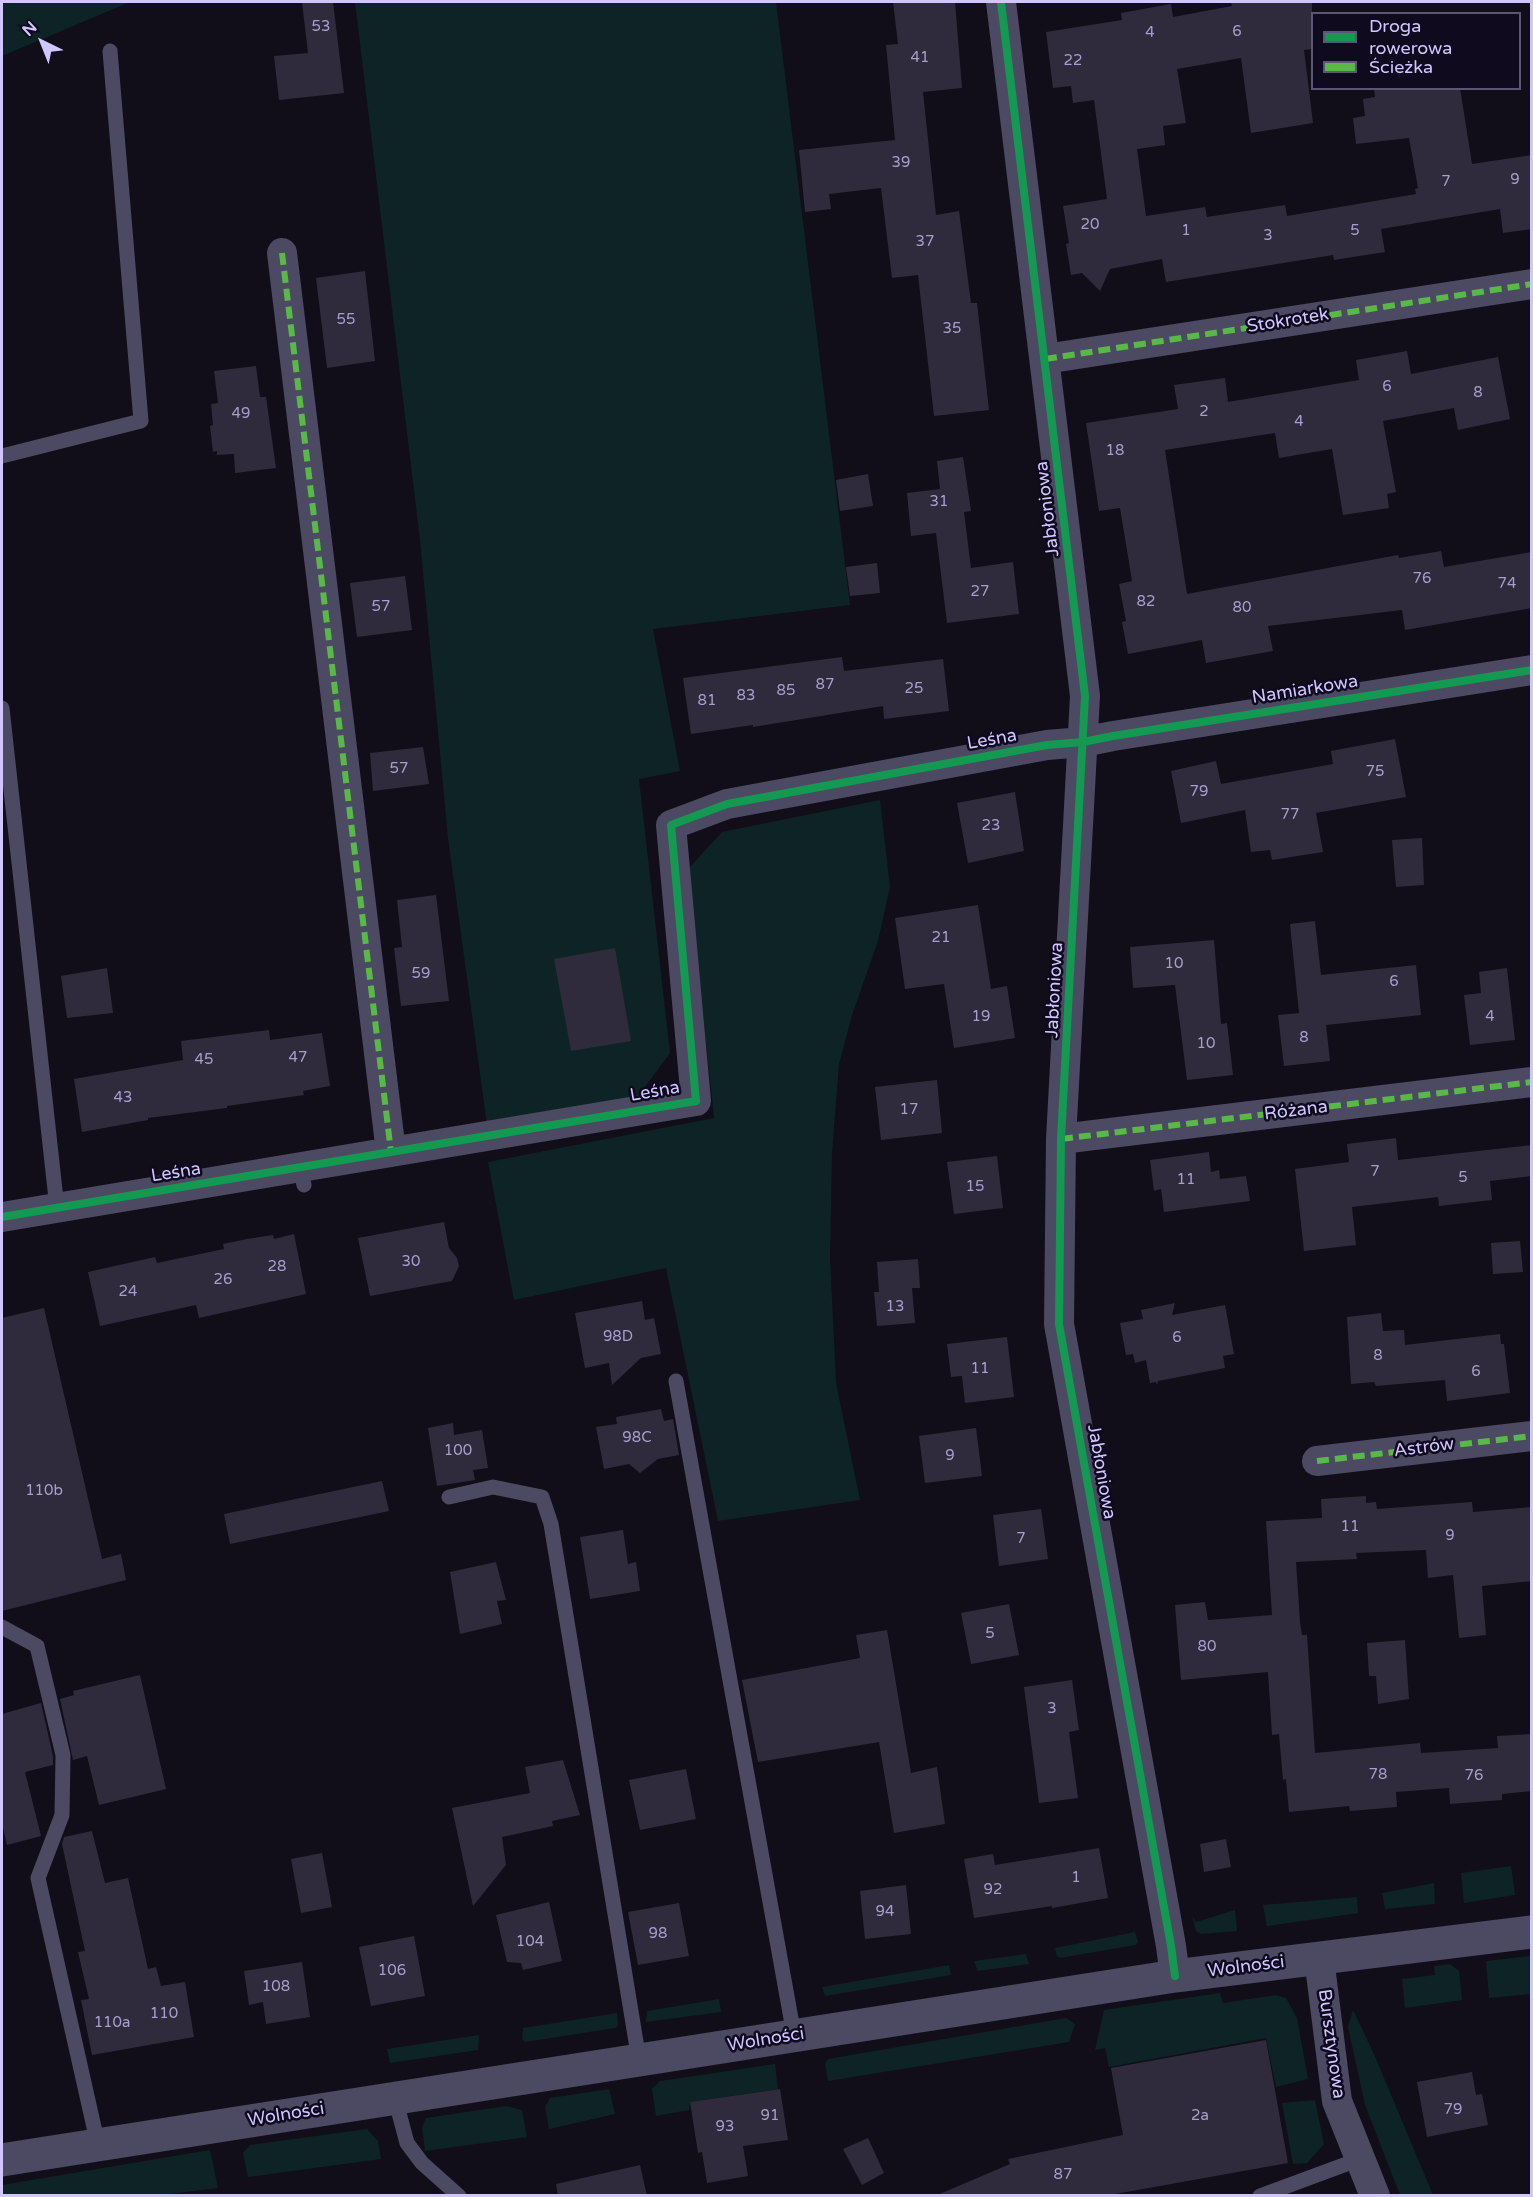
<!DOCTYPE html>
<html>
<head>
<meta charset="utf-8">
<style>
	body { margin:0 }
	#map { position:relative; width:1533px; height:2197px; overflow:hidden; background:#110e19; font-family:"Varela Round",sans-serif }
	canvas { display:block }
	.frame { position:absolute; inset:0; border:3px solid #d1c6ff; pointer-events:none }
	.legend { position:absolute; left:1311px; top:12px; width:210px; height:78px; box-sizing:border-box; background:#0f0a1d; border:2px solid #5d5577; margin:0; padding:8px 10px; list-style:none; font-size:18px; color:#d1c6ff }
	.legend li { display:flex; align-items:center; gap:12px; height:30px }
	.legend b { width:30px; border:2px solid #5d5577 }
	.north { position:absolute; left:12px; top:12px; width:60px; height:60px; -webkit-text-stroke:4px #0f0a1d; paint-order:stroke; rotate:317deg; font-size:16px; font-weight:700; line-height:24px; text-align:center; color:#d1c6ff }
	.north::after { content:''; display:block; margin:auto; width:21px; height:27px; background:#d1c6ff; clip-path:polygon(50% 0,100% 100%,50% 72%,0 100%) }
</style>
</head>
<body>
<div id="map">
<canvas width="1533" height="2197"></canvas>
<div class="frame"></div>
<ul class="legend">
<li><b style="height:8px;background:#139951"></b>Droga rowerowa</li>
<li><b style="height:8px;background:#58b947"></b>Ścieżka</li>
</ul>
<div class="north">N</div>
</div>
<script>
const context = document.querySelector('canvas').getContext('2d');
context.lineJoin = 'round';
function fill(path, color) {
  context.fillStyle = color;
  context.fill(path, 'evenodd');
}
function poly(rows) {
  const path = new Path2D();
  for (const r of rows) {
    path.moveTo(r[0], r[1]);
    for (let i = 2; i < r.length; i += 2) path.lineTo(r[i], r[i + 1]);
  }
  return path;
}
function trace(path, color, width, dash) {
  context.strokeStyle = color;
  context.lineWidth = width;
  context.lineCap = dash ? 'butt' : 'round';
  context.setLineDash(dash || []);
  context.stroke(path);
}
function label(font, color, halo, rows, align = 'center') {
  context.font = font + ' "Varela Round",sans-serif';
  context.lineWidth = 5;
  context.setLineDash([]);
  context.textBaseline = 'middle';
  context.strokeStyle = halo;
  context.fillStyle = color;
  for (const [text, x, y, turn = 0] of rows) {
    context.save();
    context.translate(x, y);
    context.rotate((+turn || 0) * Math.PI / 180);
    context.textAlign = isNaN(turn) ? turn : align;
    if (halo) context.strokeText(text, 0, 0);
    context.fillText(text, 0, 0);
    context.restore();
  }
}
const green = poly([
	[2,2,130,2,2,56],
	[355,2,776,2,850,605,653,629,680,771,639,779,670,1053,637,1098,487,1125,448,838,420,540],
	[880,800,890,887,878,941,852,1015,839,1064,832,1152,830,1258,836,1383,860,1500,718,1521,666,1268,514,1300,488,1162,714,1118,688,869,722,832],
	[1511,1866,1515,1895,1464,1903,1461,1873],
	[1434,1883,1435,1904,1385,1909,1382,1893],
	[1357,1897,1358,1913,1267,1926,1263,1905],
	[1235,1910,1237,1931,1201,1934,1196,1931,1192,1915,1196,1922],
	[1135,1932,1138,1942,1135,1945,1060,1958,1057,1956,1055,1948],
	[1026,1954,1029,1964,978,1971,974,1961],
	[1531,1956,1531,1994,1489,1998,1486,1961],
	[1450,1964,1459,1971,1462,2000,1405,2008,1402,1979,1435,1975,1434,1966],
	[949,1965,951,1975,825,1996,822,1987],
	[1220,1993,1223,2003,1276,1995,1286,1998,1297,2018,1308,2079,1276,2087,1266,2038,1109,2067,1105,2048,1095,2050,1104,2010],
	[719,1999,721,2012,646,2022,647,2011],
	[1353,2010,1374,2054,1433,2195,1400,2195,1365,2105,1348,2027],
	[617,2013,618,2026,615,2028,525,2042,522,2039,523,2028],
	[1066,2018,1075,2024,1069,2042,828,2081,825,2064,828,2059],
	[479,2035,478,2050,390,2063,387,2049],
	[775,2064,778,2089,690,2102,689,2110,656,2116,652,2089,660,2081],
	[609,2089,615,2114,549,2129,545,2107,550,2098],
	[1315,2100,1324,2144,1307,2163,1293,2164,1282,2103],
	[506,2106,522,2110,527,2137,425,2151,422,2127,426,2118],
	[367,2129,378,2141,381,2159,248,2177,243,2153,250,2145],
	[210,2150,218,2188,154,2196,2,2195,2,2185]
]);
const building = poly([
	[302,2,333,2,344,93,279,100,274,56,308,53],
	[893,2,955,2,962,88,923,92,936,215,959,211,971,303,977,303,989,410,934,416,918,275,892,278,881,188,829,194,831,209,805,212,799,150,895,140,886,45,898,44],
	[1231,2,1312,2,1312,49,1304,50,1313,123,1251,133,1241,58,1177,69,1186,123,1163,126,1165,145,1137,149,1146,216,1205,207,1207,217,1285,205,1287,216,1416,194,1415,189,1418,188,1409,138,1356,144,1353,118,1365,116,1363,99,1375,97,1374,88,1460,88,1472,164,1532,155,1532,229,1503,233,1500,209,1381,229,1385,252,1334,260,1333,255,1166,282,1162,259,1110,269,1100,291,1082,273,1071,275,1066,244,1069,243,1063,206,1107,199,1094,100,1073,103,1071,86,1053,88,1046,32,1122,20,1121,13,1171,4,1173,17,1232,6],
	[365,271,375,361,327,368,316,278],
	[1407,351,1411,374,1498,357,1510,419,1458,430,1454,408,1383,421,1396,492,1387,494,1389,508,1343,515,1332,449,1279,458,1275,433,1165,450,1187,594,1398,555,1399,558,1441,551,1444,567,1532,552,1532,608,1405,630,1402,610,1268,626,1273,651,1206,663,1202,640,1128,654,1122,622,1126,621,1119,584,1132,581,1120,508,1099,511,1086,423,1178,409,1174,385,1225,378,1228,402,1359,380,1356,360],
	[256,366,260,397,266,397,276,468,235,473,234,454,217,455,217,451,213,452,210,426,213,425,211,404,218,403,214,371],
	[963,457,971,511,964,512,971,568,1013,562,1019,614,947,623,936,533,911,536,907,493,940,489,937,461],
	[868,474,873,506,840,511,836,480],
	[877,563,880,593,850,596,846,567],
	[405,576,412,630,357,637,350,583],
	[842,657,844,671,943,659,949,711,884,719,883,706,753,727,753,725,691,734,683,678],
	[1395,739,1406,797,1316,813,1323,852,1272,860,1270,850,1251,852,1245,810,1181,823,1171,771,1216,761,1221,784,1333,764,1331,751],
	[423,747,429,784,373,791,370,753],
	[1015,792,1024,851,968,863,957,803],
	[1422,838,1424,885,1396,887,1392,840],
	[436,895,449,1001,401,1006,394,948,402,947,397,900],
	[978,905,991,989,1007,986,1015,1038,954,1048,944,984,905,989,895,918],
	[1315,921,1321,975,1416,965,1421,1015,1326,1025,1330,1061,1284,1066,1278,1015,1299,1013,1290,924],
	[1214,940,1221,1024,1227,1023,1233,1075,1187,1080,1175,985,1133,988,1130,947],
	[615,948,631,1041,571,1051,554,959],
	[107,968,113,1013,67,1018,61,976],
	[1507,968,1515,1040,1470,1045,1464,995,1481,993,1479,972],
	[269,1030,270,1040,322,1033,330,1086,303,1091,304,1095,227,1106,227,1108,148,1118,148,1120,82,1132,74,1079,183,1060,181,1041],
	[937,1080,942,1133,881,1140,875,1087],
	[1396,1138,1398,1160,1532,1145,1532,1176,1490,1181,1492,1200,1439,1206,1438,1197,1352,1207,1356,1245,1304,1251,1295,1169,1349,1162,1347,1144],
	[1209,1152,1211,1172,1219,1170,1220,1179,1246,1176,1250,1201,1164,1212,1161,1189,1154,1191,1150,1160],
	[997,1156,1003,1208,954,1214,947,1162],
	[444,1222,449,1248,457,1258,459,1266,452,1281,370,1296,358,1238],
	[294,1234,306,1294,199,1318,196,1305,100,1326,88,1272,155,1257,157,1263,224,1249,223,1244,247,1239,273,1235,274,1239],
	[1520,1241,1523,1272,1493,1274,1491,1243],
	[918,1259,920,1288,912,1288,915,1323,877,1326,874,1292,879,1292,877,1262],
	[642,1301,645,1320,654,1318,661,1354,641,1358,612,1385,609,1363,585,1368,575,1313],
	[1175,1303,1172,1315,1225,1305,1234,1354,1223,1356,1225,1368,1158,1381,1157,1385,1156,1382,1150,1383,1146,1360,1135,1363,1133,1354,1126,1355,1120,1323,1143,1319,1141,1310],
	[44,1308,102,1559,121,1554,126,1580,2,1611,2,1318],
	[1381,1313,1383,1331,1404,1330,1405,1345,1500,1334,1501,1344,1504,1344,1510,1393,1447,1401,1445,1380,1376,1386,1374,1382,1351,1384,1347,1317],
	[1007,1337,1014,1397,965,1403,962,1376,951,1377,947,1344],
	[661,1409,664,1421,673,1419,679,1455,658,1459,640,1473,629,1464,604,1469,596,1427,617,1424,616,1417],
	[453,1423,454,1435,482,1430,488,1468,473,1470,475,1480,437,1486,428,1428],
	[976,1428,982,1476,925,1483,919,1436],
	[382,1481,389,1511,230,1544,224,1514],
	[1366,1496,1366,1503,1376,1502,1377,1509,1472,1502,1473,1512,1532,1507,1532,1581,1482,1586,1486,1635,1459,1638,1453,1575,1428,1578,1426,1550,1356,1553,1357,1559,1296,1562,1300,1622,1302,1635,1307,1635,1315,1753,1420,1743,1421,1753,1498,1748,1497,1736,1532,1734,1532,1791,1502,1794,1502,1800,1450,1804,1449,1788,1396,1792,1397,1807,1350,1811,1349,1806,1289,1812,1286,1779,1283,1780,1279,1734,1272,1735,1268,1672,1181,1680,1175,1605,1205,1602,1208,1620,1272,1615,1266,1521,1322,1518,1321,1499],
	[1041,1509,1048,1559,999,1566,993,1515],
	[623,1530,628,1564,636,1562,640,1591,590,1599,580,1537],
	[496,1562,506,1600,497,1601,502,1624,460,1634,450,1572],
	[1009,1604,1019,1655,971,1664,961,1613],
	[887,1630,911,1773,937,1767,945,1824,894,1833,879,1742,758,1762,742,1680,860,1658,856,1635],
	[1405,1640,1409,1699,1378,1704,1376,1676,1369,1676,1367,1643],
	[140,1675,166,1789,99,1805,87,1756,73,1760,60,1699,74,1695,73,1691],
	[1072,1680,1079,1730,1069,1732,1078,1798,1039,1803,1024,1687],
	[41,1703,53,1756,53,1765,25,1772,41,1836,7,1845,2,1823,2,1714],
	[563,1760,580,1815,552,1821,553,1826,502,1837,506,1865,473,1906,452,1808,530,1793,525,1767],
	[686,1769,696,1819,640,1830,629,1780],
	[92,1831,105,1883,128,1878,148,1969,156,1967,161,1986,185,1982,194,2037,92,2055,81,2000,89,1999,78,1952,85,1951,62,1844,64,1837],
	[1226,1839,1231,1867,1204,1872,1200,1844],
	[1099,1848,1108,1898,1052,1908,1052,1906,974,1918,964,1859,993,1854,995,1865],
	[322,1853,332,1907,301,1913,291,1859],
	[906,1885,911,1934,865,1939,860,1891],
	[549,1902,562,1961,523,1970,521,1963,507,1962,496,1915],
	[679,1903,689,1956,638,1965,628,1912],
	[414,1936,425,1996,371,2006,359,1947],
	[302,1962,310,2017,266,2024,263,2002,249,2005,244,1971],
	[1266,2040,1288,2163,1104,2196,935,2196,1010,2164,1008,2159,1123,2135,1111,2068],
	[1472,2072,1476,2095,1482,2094,1488,2125,1427,2137,1417,2082],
	[780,2089,788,2140,743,2146,748,2176,707,2183,702,2152,698,2153,690,2102],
	[868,2138,884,2173,862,2185,843,2149],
	[640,2165,647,2196,558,2196,556,2184]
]);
const service = poly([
	[2,456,141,421,110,51],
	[2,708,57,1208],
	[300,1167,304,1185],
	[676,1381,794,2035],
	[449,1497,493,1487,542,1497,551,1524,639,2060],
	[2,1627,37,1646,63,1755,62,1815,38,1878,98,2145],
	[395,2098,407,2143,422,2163,459,2196],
	[1260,2196,1360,2159]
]);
const minor = poly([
	[1001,2,1085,696,1061,1139,1059,1324,1171,1946,1175,1976],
	[282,253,391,1152],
	[1045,359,1532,284],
	[1061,1139,1532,1082],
	[2,1217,696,1101,671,825,727,804,1047,745,1083,742,1113,736,1532,670],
	[1317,1461,1532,1436],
	[1319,1958,1337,2101,1375,2196]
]);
const tertiary = poly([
	[2,2160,1175,1976,1532,1932]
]);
const quiet = poly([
	[282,253,391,1152],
	[1045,359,1532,284],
	[1061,1139,1532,1082],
	[1317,1461,1532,1436]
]);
const cycleway = poly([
	[1001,2,1085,696,1061,1139,1059,1324,1171,1946,1175,1976],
	[2,1217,696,1101,671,825,727,804,1047,745,1083,742,1113,736,1532,670]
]);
const numberNames = [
	["53",321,27],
	["6",1237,32],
	["4",1150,33],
	["41",920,58],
	["22",1073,61],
	["39",901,163],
	["9",1515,180],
	["7",1446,182],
	["20",1090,225],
	["1",1186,231],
	["5",1355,231],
	["3",1268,236],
	["37",925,242],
	["55",346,320],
	["35",952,329],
	["6",1387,387],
	["8",1478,393],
	["2",1204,412],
	["49",241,414],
	["4",1299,422],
	["18",1115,451],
	["31",939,502],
	["76",1422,579],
	["74",1507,584],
	["27",980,592],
	["82",1146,602],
	["57",381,607],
	["80",1242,608],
	["87",825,685],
	["25",914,689],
	["85",786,691],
	["83",746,696],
	["81",707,701],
	["57",399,769],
	["75",1375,772],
	["79",1199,792],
	["77",1290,815],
	["23",991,826],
	["21",941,938],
	["10",1174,964],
	["59",421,974],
	["6",1394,982],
	["19",981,1017],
	["4",1490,1017],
	["8",1304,1038],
	["10",1206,1044],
	["47",298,1058],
	["45",204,1060],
	["43",123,1098],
	["17",909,1110],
	["7",1375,1172],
	["5",1463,1178],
	["11",1186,1180],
	["15",975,1187],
	["30",411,1262],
	["28",277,1267],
	["26",223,1280],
	["24",128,1292],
	["13",895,1307],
	["98D",618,1337],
	["6",1177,1338],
	["8",1378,1356],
	["11",980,1369],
	["6",1476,1372],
	["98C",637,1438],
	["100",458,1451],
	["9",950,1456],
	["110b",44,1491],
	["11",1350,1527],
	["9",1450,1536],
	["7",1021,1539],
	["5",990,1634],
	["80",1207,1647],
	["3",1052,1709],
	["78",1378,1775],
	["76",1474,1776],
	["1",1076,1878],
	["92",993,1890],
	["94",885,1912],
	["98",658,1934],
	["104",530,1942],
	["106",392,1971],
	["108",276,1987],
	["110",164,2014],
	["110a",112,2023],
	["79",1453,2110],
	["91",770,2116],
	["2a",1200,2116],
	["93",725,2127],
	["87",1063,2175]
];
const streetNames = [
	["Stokrotek",1288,321,-9],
	["Jabłoniowa",1048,509,-97],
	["Namiarkowa",1305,690,-9],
	["Leśna",992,740,-10],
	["Jabłoniowa",1055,990,-87],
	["Leśna",655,1092,-10],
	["Różana",1296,1111,-7],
	["Leśna",176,1173,-9],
	["Astrów",1424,1448,-7],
	["Jabłoniowa",1101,1472,80],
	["Wolności",1246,1967,-7],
	["Wolności",766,2040,-9],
	["Bursztynowa",1331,2044,82],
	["Wolności",286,2115,-9]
];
fill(green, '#0e2325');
fill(building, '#2f2b3c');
trace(service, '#4c4962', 15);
trace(minor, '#4c4962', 30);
trace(tertiary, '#4c4962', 33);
trace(quiet, '#58b947', 6, [12, 6]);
trace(cycleway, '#139951', 8);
label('15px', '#a89fce', null, numberNames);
label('18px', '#d1c6ff', '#0f0a1d', streetNames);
</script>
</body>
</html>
